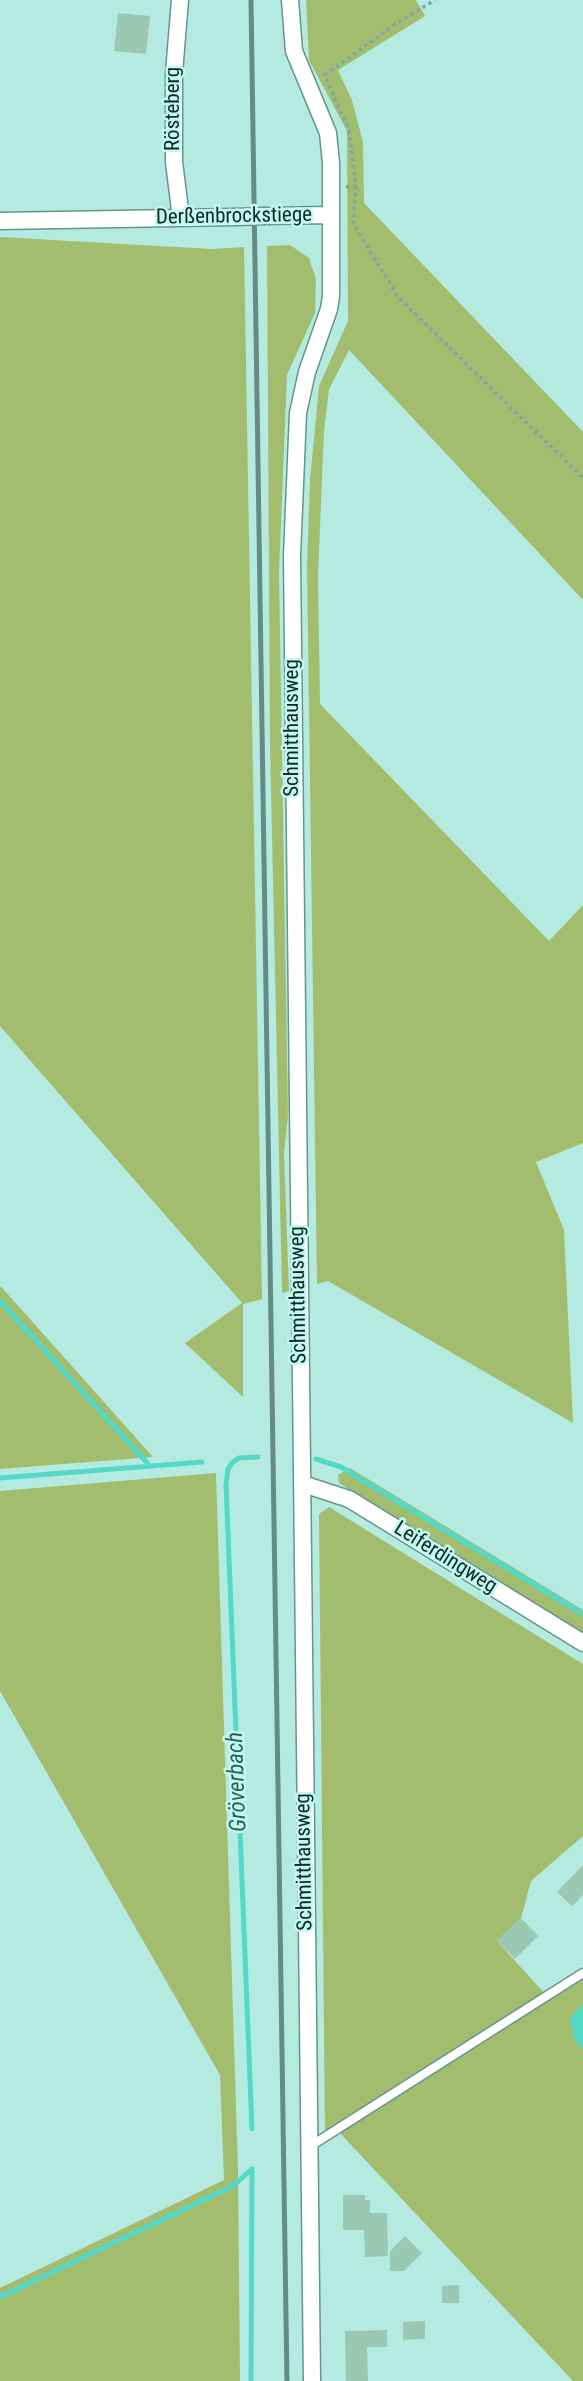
<!DOCTYPE html>
<html>
<head>
<meta charset="utf-8">
<style>
	body { margin:0 }
	canvas { display:block; background:#b5eae1 }
</style>
</head>
<body>
<canvas width="583" height="2381"></canvas>
<script>
const context = document.querySelector('canvas').getContext('2d');
context.lineJoin = 'round';
function fill(path, color) {
  context.fillStyle = color;
  context.fill(path, 'evenodd');
}
function poly(rows) {
  const path = new Path2D();
  for (const r of rows) {
    path.moveTo(r[0], r[1]);
    for (let i = 2; i < r.length; i += 2) path.lineTo(r[i], r[i + 1]);
  }
  return path;
}
function trace(path, color, width, dash) {
  context.strokeStyle = color;
  context.lineWidth = width;
  context.lineCap = dash ? 'butt' : 'round';
  context.setLineDash(dash || []);
  context.stroke(path);
}
function label(font, color, halo, rows, align = 'center') {
  context.font = font + ' "Roboto Condensed",sans-serif';
  context.lineWidth = 5;
  context.setLineDash([]);
  context.textBaseline = 'middle';
  context.strokeStyle = halo;
  context.fillStyle = color;
  for (const [text, x, y, turn = 0] of rows) {
    context.save();
    context.translate(x, y);
    context.rotate((+turn || 0) * Math.PI / 180);
    context.textAlign = isNaN(turn) ? turn : align;
    if (halo) context.strokeText(text, 0, 0);
    context.fillText(text, 0, 0);
    context.restore();
  }
}
const green = poly([
	[306,0,416,0,425,16,338,70,352,100,363,142,364,203,583,432,583,600,349,350,329,389,324,431,318,576,320,704,549,941,583,905,583,1143,536,1162,564,1230,573,1423,328,1281,317,1284,307,565,310,480,319,386,348,321,347,131,309,60],
	[0,237,212,249,244,247,262,1299,243,1304,243,1397,185,1343,242,1303,0,1026],
	[290,245,309,258,316,279,315,313,287,375,279,572,288,1116,284,1154,289,1291,282,1293,270,744,267,246],
	[0,1286,4,1290,153,1457,0,1469],
	[350,1468,583,1610,583,1634,339,1483,338,1475],
	[216,1473,238,2171,240,2381,0,2381,0,2288,224,2180,220,2075,0,1691,0,1491],
	[329,1507,583,1664,583,1836,531,1881,521,1918,497,1941,546,1995,583,1973,583,2381,573,2381,337,2130,325,2137,319,1514]
]);
const water = poly([
	[583,2004,583,2050,574,2039,570,2018]
]);
const stream = poly([
	[0,1301,150,1466],
	[316,1459,341,1467,583,1614],
	[0,1478,202,1462],
	[252,2129,226,1484,228,1469,232,1463,239,1458,258,1457],
	[0,2297,233,2186,252,2169],
	[251,2381,252,2171]
]);
const building = poly([
	[118,13,150,16,146,54,114,51],
	[583,1865,583,1895,572,1906,557,1892],
	[521,1918,538,1936,515,1959,497,1941],
	[343,2195,365,2195,365,2200,370,2200,370,2213,387,2213,388,2256,365,2257,364,2230,343,2230],
	[405,2236,422,2253,404,2271,390,2271,390,2251],
	[459,2285,459,2303,442,2303,442,2286],
	[425,2321,425,2339,403,2340,403,2322],
	[387,2330,387,2347,367,2347,368,2381,346,2381,345,2331]
]);
const path = poly([
	[356,186,353,223,398,297,583,478],
	[346,187,356,186,349,131,325,75,394,25,435,0]
]);
const lane = poly([
	[309,2147,583,1973]
]);
const street = poly([
	[180,0,174,73,174,162,181,218],
	[290,0,294,51,328,133,331,163,331,296,329,309,307,372,298,413,292,556,312,2381],
	[265,216,330,215],
	[0,221,235,217],
	[303,1484,349,1499,583,1643]
]);
const rail = poly([
	[251,0,287,2381]
]);
const streetBridge = poly([
	[235,217,265,216]
]);
const streetNames = [
	["Rösteberg",174,109,-90],
	["Derßenbrockstiege",234,217,-1],
	["Schmitthausweg",293,728,-90],
	["Schmitthausweg",299,1295,-91],
	["Leiferdingweg",445,1558,32],
	["Schmitthausweg",305,1862,-91]
];
const waterNames = [
	["Gröverbach",238,1782,-92]
];
fill(green, '#a3bd6e');
fill(water, '#54d8c8');
trace(stream, '#54d8c8', 5);
fill(building, '#9bc8b2');
trace(lane, '#63968e', 11);
trace(street, '#63968e', 19);
trace(path, '#7ea8a1', 3.5, [3.5, 3.5]);
trace(lane, '#fff', 8);
trace(street, '#fff', 16);
trace(rail, '#668b85', 5);
trace(streetBridge, '#63968e', 19, []);
trace(streetBridge, '#fff', 16);
label('21px', '#142926', '#c1f8ef', streetNames);
label('italic 23px', '#285f58', '#c1f8ef', waterNames);
</script>
</body>
</html>
